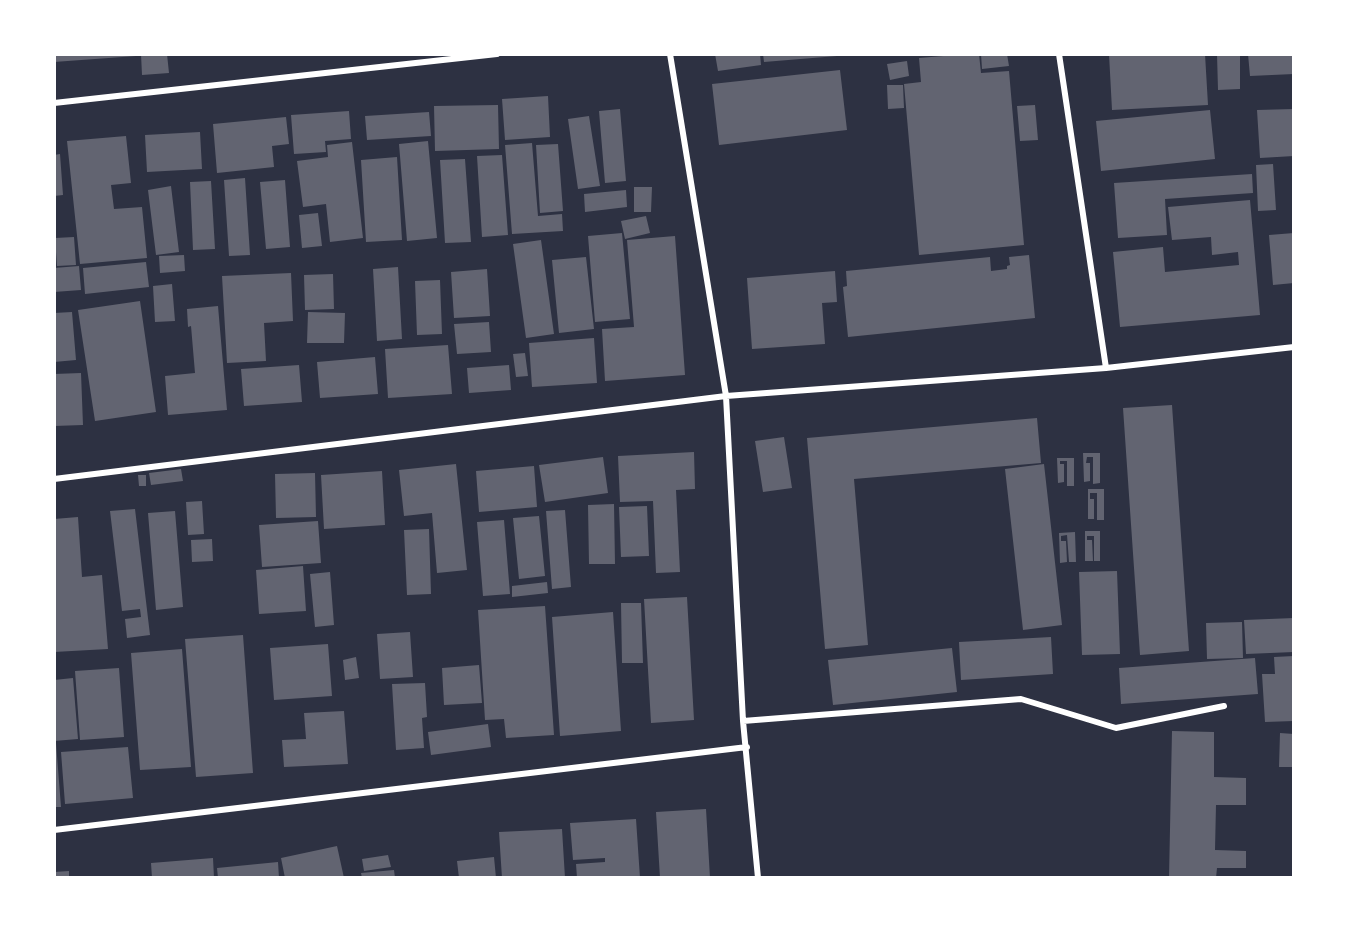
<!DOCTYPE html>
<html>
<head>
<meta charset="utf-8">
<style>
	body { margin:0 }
	#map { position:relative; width:1348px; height:932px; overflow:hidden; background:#2d3142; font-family:"Fira Sans",sans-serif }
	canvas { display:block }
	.frame { position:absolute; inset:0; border:56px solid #fff; pointer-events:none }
</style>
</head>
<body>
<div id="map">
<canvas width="1348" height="932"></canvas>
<div class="frame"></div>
</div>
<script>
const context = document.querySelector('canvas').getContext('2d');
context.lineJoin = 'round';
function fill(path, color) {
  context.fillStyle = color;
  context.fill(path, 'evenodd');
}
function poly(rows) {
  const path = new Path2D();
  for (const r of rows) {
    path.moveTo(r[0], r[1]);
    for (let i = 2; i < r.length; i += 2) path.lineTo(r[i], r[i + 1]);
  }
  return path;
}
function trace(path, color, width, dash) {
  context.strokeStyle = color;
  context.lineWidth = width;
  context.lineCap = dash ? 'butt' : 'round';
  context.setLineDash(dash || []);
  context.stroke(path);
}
const building = poly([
	[54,54,136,54,136,56,54,62],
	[141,54,167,54,169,73,142,75],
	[715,54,760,54,761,65,718,71],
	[763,54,837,54,837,56,764,62],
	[968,54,979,54,981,73,1009,71,1024,245,919,255,904,84,921,82,919,58],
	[981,54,1007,54,1009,66,982,69],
	[1109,54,1205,54,1208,105,1112,110],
	[1217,54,1240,54,1240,89,1218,90],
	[1248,54,1294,54,1294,74,1250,76],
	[907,61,909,76,890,80,887,64],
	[840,70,847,130,719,145,712,84],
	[887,85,903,85,904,108,888,109],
	[548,96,550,137,505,140,502,99],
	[498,105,499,149,435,151,434,106],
	[1035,105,1038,140,1020,141,1017,106],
	[620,109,626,181,605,183,599,111],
	[1294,109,1294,156,1260,158,1257,110],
	[1210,110,1215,159,1101,171,1096,121],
	[349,111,351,139,325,141,326,152,294,154,291,115],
	[429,112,431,136,367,140,365,116],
	[589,116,600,186,578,189,568,119],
	[286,117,289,144,272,146,274,167,217,173,213,124],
	[200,132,202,169,147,172,145,135],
	[126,136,131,183,111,185,114,209,142,207,147,258,80,264,67,141],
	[428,141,437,238,407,241,399,144],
	[352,142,363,238,330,242,326,204,303,207,297,161,328,157,327,145],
	[532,143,538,216,562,214,563,231,512,234,505,145],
	[558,144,563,211,540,213,536,145],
	[60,154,63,195,54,196,54,155],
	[502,155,508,235,482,237,477,156],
	[397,157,402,240,366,242,361,160],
	[465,159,471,242,445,243,440,160],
	[1273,164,1276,210,1258,211,1256,165],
	[1252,174,1253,193,1165,199,1167,235,1118,238,1114,183],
	[245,178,250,255,229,256,224,180],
	[285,180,290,247,266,249,260,182],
	[211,181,215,249,193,250,190,182],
	[171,186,179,252,156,255,148,190],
	[634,187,652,187,651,212,634,212],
	[626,190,627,207,585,212,584,194],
	[1250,200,1260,315,1120,327,1113,252,1163,247,1165,272,1239,265,1238,252,1212,255,1211,237,1172,240,1168,207],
	[318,213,322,246,302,248,299,215],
	[646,216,650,233,625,239,621,221],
	[622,233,630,319,595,322,588,236],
	[1294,233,1294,283,1273,285,1269,235],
	[675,236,685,375,605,381,602,329,634,327,627,240],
	[74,237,76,265,57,266,55,238],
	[541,240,554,334,526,338,513,244],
	[184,255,185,271,160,273,159,256],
	[1029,255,1035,318,848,337,843,287,847,286,846,271,990,257,991,271,1007,269,1007,266,1010,265,1009,257],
	[586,257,594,329,559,333,552,260],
	[146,262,149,287,85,294,83,268],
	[79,266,81,290,54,292,54,268],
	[398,267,402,339,377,341,373,269],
	[487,269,490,316,454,318,451,272],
	[835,271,837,302,822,303,825,344,752,349,747,278],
	[291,273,293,321,264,323,266,361,227,363,222,276],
	[333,274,334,309,305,310,304,275],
	[440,280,442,334,417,335,415,281],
	[172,284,175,321,155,322,153,286],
	[140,301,156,412,95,421,78,310],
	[218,306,227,410,168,415,165,376,195,373,191,326,188,327,187,309],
	[72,312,76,360,54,362,54,313],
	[308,312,345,313,344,343,307,343],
	[489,322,491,352,457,354,454,324],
	[594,338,597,383,532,387,529,343],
	[448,345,452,394,388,398,385,349],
	[525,353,528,376,516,377,513,354],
	[375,357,378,394,320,398,317,362],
	[299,365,302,402,244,406,241,369],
	[509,365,511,390,469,393,467,368],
	[81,373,83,425,54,426,54,374],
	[1172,405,1189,651,1140,655,1123,408],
	[1037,418,1041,463,854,479,868,645,825,649,807,438],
	[784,437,792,488,763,492,755,441],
	[694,452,695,489,676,490,680,572,656,573,653,501,620,502,618,456],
	[1083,453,1100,453,1100,483,1093,484,1093,457,1087,457,1086,463,1090,463,1090,481,1084,482],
	[603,457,608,493,545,502,539,465],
	[1057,458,1074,458,1074,486,1067,486,1067,461,1060,461,1060,464,1064,464,1064,482,1058,483],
	[456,464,467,570,437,573,432,513,404,516,399,470],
	[1044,464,1062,625,1023,630,1005,469],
	[534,466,537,507,479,512,476,471],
	[181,469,183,481,151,485,149,473],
	[382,471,385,525,324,529,321,475],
	[315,473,316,517,276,518,275,474],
	[138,475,146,475,146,486,139,486],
	[1088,489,1104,489,1104,520,1097,520,1097,493,1090,493,1090,499,1094,499,1094,519,1088,519],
	[202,501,204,534,188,535,186,502],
	[614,504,615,564,589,564,588,505],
	[647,506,649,556,621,557,619,507],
	[135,509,150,635,127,638,125,619,141,617,140,609,122,611,110,511],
	[565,510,571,587,552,589,546,511],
	[175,511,183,607,156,610,148,513],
	[539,516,545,576,519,579,513,518],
	[78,517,82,577,102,575,108,649,54,652,54,519],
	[504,520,510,594,483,596,477,522],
	[318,521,321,563,262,567,259,525],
	[429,529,431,594,407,595,404,530],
	[1085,531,1100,531,1100,561,1094,561,1094,536,1085,536],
	[1075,532,1076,562,1069,562,1067,535,1061,536,1061,541,1066,541,1067,562,1060,563,1059,533],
	[1085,536,1087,536,1087,540,1092,540,1093,561,1085,561],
	[212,539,213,561,192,562,191,540],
	[303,566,306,611,259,614,256,570],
	[1117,571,1120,654,1082,655,1079,572],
	[330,572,334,625,315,627,310,574],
	[547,582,548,593,512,597,512,586],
	[687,597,694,720,651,723,644,599],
	[621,603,641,603,643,663,622,663],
	[545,606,554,735,506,738,504,719,485,720,478,610],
	[613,612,621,731,560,736,552,617],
	[1294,618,1294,652,1246,654,1244,620],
	[1242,622,1243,658,1207,659,1206,623],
	[410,632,413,677,380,679,377,634],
	[243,635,253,773,196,777,185,639],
	[1051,637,1053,674,961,680,959,642],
	[328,644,332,696,274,700,270,648],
	[952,648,957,692,833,705,828,660],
	[182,649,191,767,140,770,131,653],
	[1294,656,1294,721,1265,722,1262,674,1275,674,1274,657],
	[356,657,359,678,345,680,343,660],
	[1255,658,1258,694,1121,704,1119,668],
	[479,665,482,703,444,705,442,668],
	[119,668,124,737,80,740,75,671],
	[73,678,78,739,54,741,54,733,56,733,54,680],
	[425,683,427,717,422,718,424,748,396,750,392,684],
	[344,711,348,764,284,767,282,740,306,739,304,713],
	[488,724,491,747,431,755,428,732],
	[1172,731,1214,732,1214,777,1246,778,1246,805,1216,805,1215,850,1246,851,1246,868,1217,868,1216,878,1169,878],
	[1280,733,1294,734,1294,767,1279,767],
	[54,743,56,743,61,807,54,807],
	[128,747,133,798,65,804,61,752],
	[706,809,710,878,660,878,656,812],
	[636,819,640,878,577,878,576,864,605,862,605,858,573,860,570,823],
	[562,829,565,878,502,878,499,832],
	[337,846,344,878,285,878,281,858],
	[388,855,391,867,364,871,362,859],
	[494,857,496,878,459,878,457,861],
	[213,858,214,878,152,878,151,863],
	[278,862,279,878,218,878,217,868],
	[394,870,395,878,362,878,361,873],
	[69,871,69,878,54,878,54,872]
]);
const minor = poly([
	[670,54,726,396,743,721,758,878],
	[1059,54,1106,368],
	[54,103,497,54],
	[54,479,726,396,1106,368,1294,347],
	[743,721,1021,699,1116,728,1224,706],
	[54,830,747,747]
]);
fill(building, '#626471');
trace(minor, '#fff', 6);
</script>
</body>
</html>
